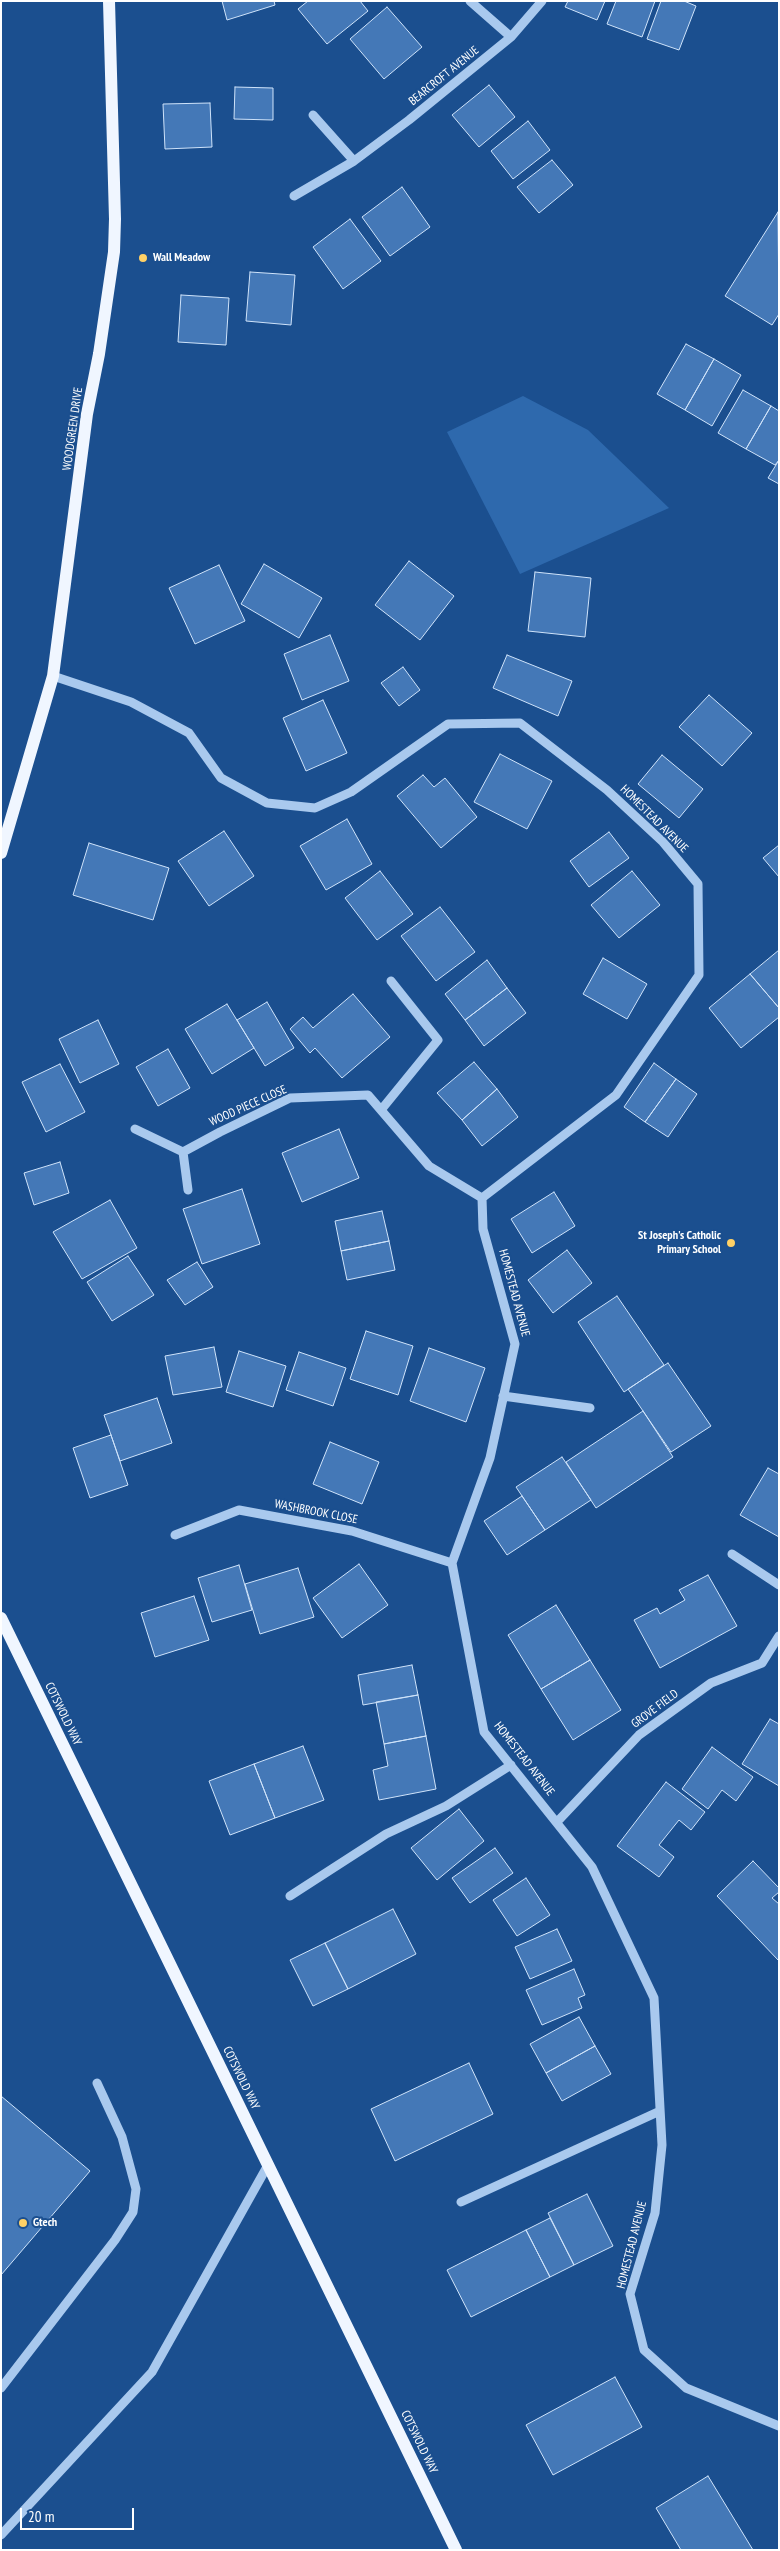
<!DOCTYPE html>
<html>
<head>
<meta charset="utf-8">
<style>
	body { margin:0 }
	#map { position:relative; width:780px; height:2551px; overflow:hidden; background:#1b4f8f; font-family:"PT Sans Narrow",sans-serif }
	canvas { display:block }
	.frame { position:absolute; inset:0; border:2px solid #fff; pointer-events:none }
	.scale { position:absolute; left:20px; top:2508px; width:114px; height:22px; box-sizing:border-box; border:2px solid #fff; border-top:0; padding-left:6px; font-size:15px; line-height:18px; white-space:nowrap; color:#fff; -webkit-text-stroke:4px #1b4f8f; paint-order:stroke }
</style>
</head>
<body>
<div id="map">
<canvas width="780" height="2551"></canvas>
<div class="frame"></div>
<div class="scale">20 m</div>
</div>
<script>
const context = document.querySelector('canvas').getContext('2d');
context.lineJoin = 'round';
function fill(path, color) {
  context.fillStyle = color;
  context.fill(path, 'evenodd');
}
function poly(rows) {
  const path = new Path2D();
  for (const r of rows) {
    path.moveTo(r[0], r[1]);
    for (let i = 2; i < r.length; i += 2) path.lineTo(r[i], r[i + 1]);
  }
  return path;
}
function trace(path, color, width, dash) {
  context.strokeStyle = color;
  context.lineWidth = width;
  context.lineCap = dash ? 'butt' : 'round';
  context.setLineDash(dash || []);
  context.stroke(path);
}
function label(font, color, halo, rows, align = 'center') {
  context.font = font + ' "PT Sans Narrow",sans-serif';
  context.lineWidth = 4;
  context.setLineDash([]);
  context.textBaseline = 'middle';
  context.strokeStyle = halo;
  context.fillStyle = color;
  for (const [text, x, y, turn = 0] of rows) {
    context.save();
    context.translate(x, y);
    context.rotate((+turn || 0) * Math.PI / 180);
    context.textAlign = isNaN(turn) ? turn : align;
    if (halo) context.strokeText(text, 0, 0);
    context.fillText(text, 0, 0);
    context.restore();
  }
}
const green = poly([
	[523,396,588,430,669,508,520,574,447,432]
]);
const building = poly([
	[222,1,274,1,275,5,227,20,222,1],
	[308,1,360,1,368,11,327,44,298,9,308,1],
	[568,1,605,1,597,20,565,7,568,1],
	[616,1,655,1,642,37,607,24,616,1],
	[661,1,684,1,696,6,679,50,647,39,661,1],
	[387,7,422,47,384,79,350,39,387,7],
	[489,85,515,117,479,147,452,115,489,85],
	[235,87,273,88,273,120,234,119,235,87],
	[210,103,212,147,165,149,163,104,210,103],
	[528,121,550,150,513,179,491,151,528,121],
	[552,160,573,185,539,213,517,187,552,160],
	[402,187,430,227,390,256,362,217,402,187],
	[778,212,779,314,772,325,725,296,778,212],
	[350,219,381,261,343,289,313,247,350,219],
	[250,272,295,275,291,325,246,321,250,272],
	[181,295,229,298,226,345,178,342,181,295],
	[686,344,714,359,685,410,657,394,686,344],
	[714,359,741,375,712,426,685,410,714,359],
	[743,390,771,406,746,449,718,433,743,390],
	[771,406,779,411,779,460,775,465,746,449,771,406],
	[779,460,779,484,768,478,779,460],
	[409,561,454,596,420,640,375,605,409,561],
	[264,564,322,598,299,638,241,604,264,564],
	[219,565,245,621,195,644,169,588,219,565],
	[535,572,591,578,585,637,528,631,535,572],
	[330,635,349,681,302,700,284,654,330,635],
	[507,655,572,681,558,716,493,688,507,655],
	[403,667,420,690,399,706,381,683,403,667],
	[709,695,752,733,722,766,679,727,709,695],
	[323,700,347,753,306,771,283,718,323,700],
	[500,754,552,781,527,829,474,802,500,754],
	[662,755,703,789,679,818,638,784,662,755],
	[423,775,434,787,445,778,477,817,441,848,397,796,423,775],
	[347,819,372,864,326,890,300,846,347,819],
	[224,831,254,876,209,906,178,861,224,831],
	[609,832,629,858,589,887,570,861,609,832],
	[89,843,169,868,153,920,73,895,89,843],
	[779,845,779,877,763,858,779,845],
	[380,871,413,914,377,940,345,898,380,871],
	[632,871,660,905,619,938,591,905,632,871],
	[440,907,475,952,436,981,401,936,440,907],
	[779,950,779,1008,750,974,779,950],
	[603,958,647,984,627,1019,583,994,603,958],
	[487,960,507,988,465,1020,445,994,487,960],
	[750,974,779,1008,779,1017,741,1048,709,1008,750,974],
	[507,988,526,1013,484,1046,465,1020,507,988],
	[353,994,390,1037,342,1078,315,1048,310,1053,290,1029,303,1017,313,1028,353,994],
	[267,1002,294,1048,265,1066,237,1020,267,1002],
	[227,1004,254,1048,212,1074,185,1029,227,1004],
	[98,1020,119,1064,80,1083,59,1039,98,1020],
	[168,1049,190,1088,158,1106,136,1067,168,1049],
	[474,1062,497,1089,462,1120,437,1093,474,1062],
	[654,1063,676,1079,645,1122,624,1107,654,1063],
	[60,1064,85,1112,46,1132,22,1082,60,1064],
	[676,1079,697,1094,668,1137,645,1122,676,1079],
	[497,1089,518,1117,482,1146,462,1120,497,1089],
	[339,1129,359,1178,302,1202,282,1153,339,1129],
	[60,1162,69,1193,34,1205,24,1173,60,1162],
	[242,1189,260,1244,202,1264,183,1209,242,1189],
	[554,1192,575,1226,532,1253,511,1219,554,1192],
	[110,1200,137,1248,82,1279,53,1232,110,1200],
	[382,1211,389,1241,341,1251,335,1221,382,1211],
	[389,1241,395,1270,347,1280,341,1251,389,1241],
	[567,1250,592,1283,553,1313,528,1280,567,1250],
	[128,1256,154,1295,112,1321,87,1282,128,1256],
	[197,1262,213,1287,185,1305,167,1280,197,1262],
	[617,1296,664,1365,624,1392,578,1322,617,1296],
	[366,1331,413,1346,398,1395,350,1379,366,1331],
	[214,1347,222,1387,173,1395,165,1356,214,1347],
	[429,1348,485,1368,466,1422,410,1401,429,1348],
	[239,1351,286,1366,273,1407,226,1392,239,1351],
	[299,1352,346,1368,333,1406,286,1390,299,1352],
	[668,1363,711,1426,671,1452,628,1389,668,1363],
	[157,1398,172,1443,120,1461,104,1415,157,1398],
	[643,1411,673,1457,596,1508,566,1462,643,1411],
	[111,1435,128,1485,90,1498,73,1448,111,1435],
	[330,1442,379,1462,362,1504,313,1484,330,1442],
	[562,1457,591,1500,545,1530,516,1487,562,1457],
	[768,1468,779,1474,779,1537,740,1515,768,1468],
	[522,1496,545,1530,507,1555,484,1521,522,1496],
	[359,1564,388,1605,342,1638,313,1598,359,1564],
	[239,1565,252,1610,212,1622,198,1578,239,1565],
	[298,1568,314,1617,260,1634,245,1584,298,1568],
	[708,1575,737,1626,660,1668,634,1620,657,1608,660,1614,685,1600,679,1590,708,1575],
	[194,1596,209,1640,155,1657,141,1613,194,1596],
	[556,1605,590,1660,541,1689,508,1635,556,1605],
	[590,1660,621,1710,573,1740,541,1689,590,1660],
	[412,1665,418,1695,363,1705,358,1675,412,1665],
	[418,1695,426,1736,384,1744,376,1702,418,1695],
	[770,1719,779,1724,779,1786,742,1764,770,1719],
	[426,1736,436,1789,379,1800,373,1770,388,1766,384,1744,426,1736],
	[303,1746,324,1800,275,1818,254,1764,303,1746],
	[712,1747,753,1777,736,1801,722,1790,708,1809,682,1789,712,1747],
	[254,1764,275,1818,230,1835,209,1781,254,1764],
	[666,1782,705,1812,691,1830,679,1820,659,1845,674,1857,659,1877,617,1846,666,1782],
	[459,1809,484,1841,437,1880,411,1848,459,1809],
	[495,1848,513,1873,470,1903,452,1878,495,1848],
	[753,1861,779,1888,779,1892,772,1898,779,1904,779,1961,717,1896,753,1861],
	[526,1878,550,1915,517,1936,493,1900,526,1878],
	[393,1909,416,1954,348,1989,325,1943,393,1909],
	[557,1929,572,1961,530,1979,515,1947,557,1929],
	[325,1943,348,1989,313,2006,290,1960,325,1943],
	[574,1969,585,1995,578,1998,582,2008,542,2025,526,1990,574,1969],
	[579,2017,595,2046,546,2073,530,2044,579,2017],
	[595,2046,611,2074,562,2101,546,2073,595,2046],
	[469,2063,493,2114,395,2161,371,2109,469,2063],
	[1,2096,90,2171,1,2275,1,2096],
	[587,2194,613,2246,574,2265,548,2213,587,2194],
	[550,2218,574,2265,550,2277,526,2230,550,2218],
	[526,2230,550,2277,471,2317,447,2270,526,2230],
	[615,2377,642,2427,553,2475,526,2425,615,2377],
	[708,2476,753,2550,681,2550,656,2508,708,2476]
]);
const minor = poly([
	[470,1,511,37],
	[313,115,354,161],
	[294,196,354,161,409,120,511,37,542,1],
	[53,676,131,702,189,733,221,778,267,803,315,808,351,792,448,724,520,723,607,790,663,842,698,884,699,975,616,1095,482,1198,483,1229,515,1344,490,1458,452,1563,484,1732,592,1867,654,1998,662,2145,655,2213,630,2294,644,2350,686,2388,779,2426],
	[381,1110,438,1040,391,981],
	[135,1129,183,1152],
	[188,1190,183,1152,220,1132,290,1098,368,1095,429,1166,482,1198],
	[503,1396,590,1408],
	[175,1535,239,1510,352,1531,452,1563],
	[732,1554,779,1585],
	[557,1822,639,1735,711,1683,762,1663,779,1636],
	[290,1896,386,1834,446,1806,511,1765],
	[461,2202,660,2111],
	[1,2388,115,2240,133,2212,136,2189,122,2137,97,2083],
	[1,2535,152,2372,268,2165]
]);
const major = poly([
	[1,853,53,676,87,414,99,354,114,252,115,219,109,1],
	[1,1618,456,2550]
]);
const markers = [
	[143,258,5,"#ffd166"],
	[731,1243,5,"#ffd166"],
	[23,2223,5,"#ffd166"]
];
const streetNames = [
	["BEARCROFT AVENUE",444,76,-39],
	["WOODGREEN DRIVE",73,429,-82],
	["HOMESTEAD AVENUE",654,819,45],
	["WOOD PIECE CLOSE",248,1106,-24],
	["HOMESTEAD AVENUE",514,1293,75],
	["WASHBROOK CLOSE",316,1512,11],
	["GROVE FIELD",655,1709,-37],
	["COTSWOLD WAY",63,1714,64],
	["HOMESTEAD AVENUE",524,1759,52],
	["COTSWOLD WAY",241,2078,64],
	["HOMESTEAD AVENUE",632,2245,-76],
	["COTSWOLD WAY",419,2442,64]
];
const poiNames = [
	["Wall Meadow",153,258],
	["St Joseph's Catholic",721,1236,"right"],
	["Primary School",721,1250,"right"],
	["Gtech",33,2223]
];
fill(green, '#2e69ad');
fill(building, '#4478b7');
trace(building, '#cfe3fa', 1);
trace(minor, '#a9c9ee', 9);
trace(major, '#f0f6ff', 12);
for (const [x, y, r, color] of markers) {
  const dot = new Path2D();
  dot.arc(x, y, r, 0, 2 * Math.PI);
  context.fillStyle = color;
  context.fill(dot);
  trace(dot, '#1b4f8f', 2);
}
label('12px', '#fff', '#1b4f8f', streetNames);
label('bold 12px', '#fff', '#1b4f8f', poiNames, 'left');
</script>
</body>
</html>
